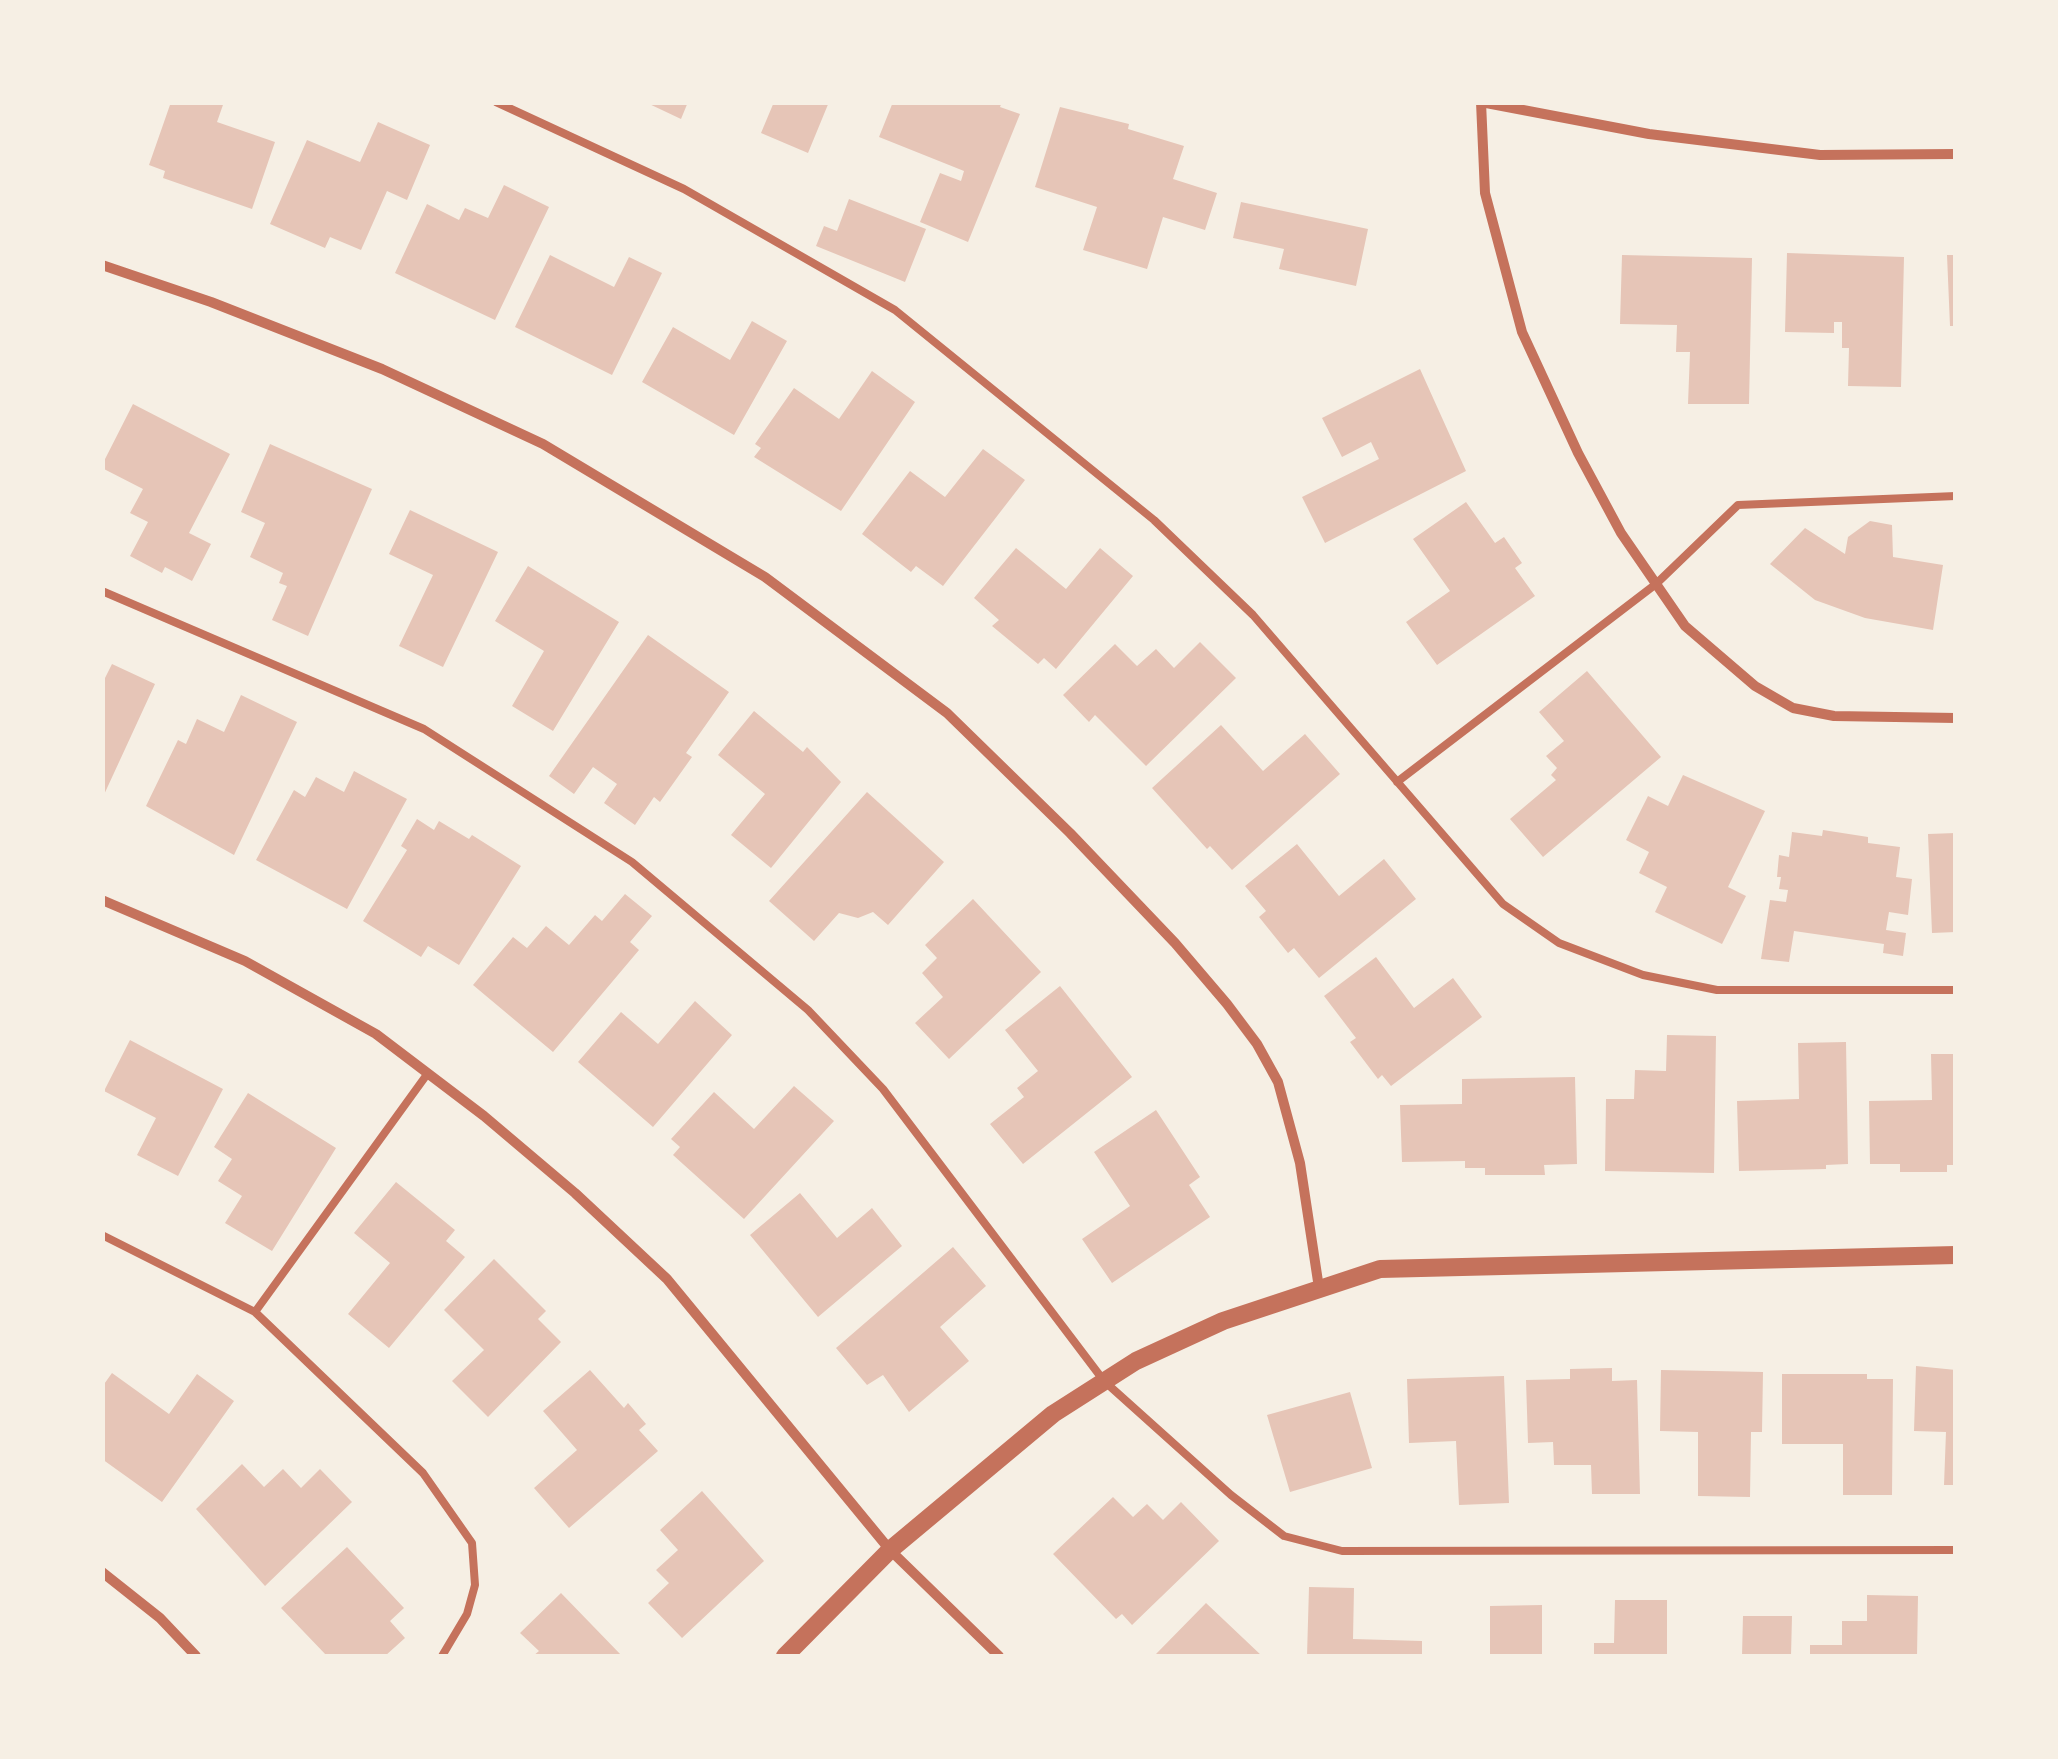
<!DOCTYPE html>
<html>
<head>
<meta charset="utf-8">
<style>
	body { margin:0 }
	#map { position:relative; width:2058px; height:1759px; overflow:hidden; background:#f6efe4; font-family:"Sofia Sans Condensed",sans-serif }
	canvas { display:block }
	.frame { position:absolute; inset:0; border:105px solid #f6efe4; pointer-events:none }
</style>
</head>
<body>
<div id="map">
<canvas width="2058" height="1759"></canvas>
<div class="frame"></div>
</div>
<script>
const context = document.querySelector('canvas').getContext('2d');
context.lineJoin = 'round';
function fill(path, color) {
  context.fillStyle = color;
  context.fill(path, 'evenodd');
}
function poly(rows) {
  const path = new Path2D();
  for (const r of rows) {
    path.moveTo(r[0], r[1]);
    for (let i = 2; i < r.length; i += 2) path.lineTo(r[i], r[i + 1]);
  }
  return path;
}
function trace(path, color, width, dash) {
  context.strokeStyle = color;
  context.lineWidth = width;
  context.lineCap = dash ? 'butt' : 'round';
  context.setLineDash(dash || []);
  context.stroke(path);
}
const building = poly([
	[171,102,224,102,217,122,275,142,252,209,163,178,165,171,149,165],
	[645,102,688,102,681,119],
	[774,102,829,102,808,153,761,133],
	[893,102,1002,102,1000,107,1020,114,968,242,920,222,940,173,961,181,964,171,879,137],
	[1060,107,1129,124,1128,129,1184,146,1173,179,1217,193,1205,230,1163,217,1147,269,1083,250,1097,207,1035,187],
	[378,122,430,145,407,200,387,191,361,250,330,237,325,248,270,224,307,140,360,162],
	[504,185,549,207,495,320,395,273,427,204,459,220,465,208,488,218],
	[849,199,926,229,905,282,816,246,824,226,837,231],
	[1241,202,1368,229,1356,286,1279,269,1284,249,1233,238],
	[1787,253,1904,257,1901,387,1848,386,1849,348,1842,348,1842,322,1834,322,1834,333,1785,332],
	[550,255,614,287,629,257,662,273,612,375,515,327],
	[1622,255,1752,258,1749,404,1688,404,1690,352,1676,352,1677,325,1620,324],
	[1947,255,1956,255,1956,326,1950,326],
	[752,321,787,341,734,435,642,382,673,327,730,360],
	[1420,369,1466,471,1325,543,1302,497,1379,459,1371,442,1342,457,1322,418],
	[872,371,915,402,841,511,754,457,761,448,755,444,794,388,839,419],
	[133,404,230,454,189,533,211,544,192,581,165,567,162,573,130,556,148,522,130,513,143,489,102,468,102,465],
	[270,444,372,489,308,636,272,620,287,586,279,583,283,573,250,557,265,523,241,512],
	[983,449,1025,480,943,586,916,566,911,572,862,534,910,471,945,497],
	[1466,502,1495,543,1504,537,1522,563,1515,568,1535,596,1437,665,1406,622,1450,591,1413,539],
	[410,510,498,552,443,667,399,646,433,575,389,554],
	[1870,521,1892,525,1893,557,1943,565,1933,630,1865,618,1815,600,1770,564,1805,528,1845,554,1848,537],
	[1016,548,1066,589,1100,548,1133,576,1056,669,1044,658,1038,664,992,626,999,620,974,598],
	[528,566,619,622,553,731,512,706,544,651,495,621],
	[648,635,729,692,686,753,692,757,660,802,654,797,635,825,604,803,617,784,593,767,574,794,549,776],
	[1200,642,1236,678,1146,766,1095,715,1089,722,1063,695,1115,644,1137,666,1156,649,1174,668],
	[112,664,155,684,102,799,102,684],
	[1587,671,1661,757,1543,857,1510,819,1556,780,1551,775,1557,768,1546,756,1564,741,1539,712],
	[241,695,297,722,234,855,146,806,178,740,186,744,197,719,224,732],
	[754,711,803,752,807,747,841,782,771,868,731,835,765,794,718,755],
	[1221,725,1263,771,1305,734,1340,774,1232,870,1210,846,1207,849,1152,788],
	[354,771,407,799,347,909,256,860,294,790,305,797,316,777,344,792],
	[1683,775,1765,811,1728,887,1746,896,1722,944,1655,912,1667,887,1639,873,1649,852,1626,840,1648,796,1668,806],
	[867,792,944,862,888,925,873,912,858,918,839,913,814,941,769,901],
	[417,819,434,830,439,821,469,839,472,835,521,866,459,965,428,946,421,957,363,921,407,850,401,846],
	[1823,830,1868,837,1868,843,1900,847,1896,877,1912,879,1908,915,1889,912,1886,930,1906,933,1903,956,1883,953,1884,944,1794,931,1789,962,1761,959,1770,900,1786,902,1788,890,1779,889,1781,877,1777,877,1779,855,1789,857,1792,832,1822,836],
	[1956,833,1956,932,1932,933,1928,834],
	[1297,844,1339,896,1384,859,1416,899,1319,978,1294,948,1288,953,1259,917,1266,911,1245,886],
	[625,894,652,916,630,942,639,950,553,1052,473,985,513,937,527,948,546,926,569,945,595,915,602,921],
	[973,899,1041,972,949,1059,915,1023,943,997,922,973,937,958,925,945],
	[1376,957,1414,1008,1453,978,1482,1017,1391,1086,1382,1075,1378,1079,1350,1042,1356,1038,1324,996],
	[1060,986,1132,1077,1023,1164,990,1124,1024,1097,1017,1088,1038,1071,1005,1030],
	[695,1001,732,1035,653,1127,578,1062,621,1012,658,1044],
	[1667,1035,1716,1036,1714,1173,1605,1171,1606,1099,1634,1099,1635,1070,1666,1071],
	[130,1040,223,1089,178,1176,137,1155,156,1118,104,1091],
	[1846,1042,1848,1164,1826,1165,1826,1169,1739,1171,1737,1101,1799,1099,1798,1043],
	[1931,1054,1956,1054,1956,1165,1947,1165,1947,1172,1900,1172,1900,1164,1870,1164,1869,1101,1932,1100],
	[1575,1077,1577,1164,1544,1165,1545,1175,1485,1175,1485,1168,1465,1168,1465,1161,1402,1162,1400,1105,1462,1104,1462,1079],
	[794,1086,834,1121,744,1219,673,1155,680,1147,671,1139,714,1092,754,1129],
	[248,1093,336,1148,272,1251,225,1223,242,1196,218,1181,232,1159,214,1147],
	[1156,1110,1200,1177,1189,1185,1210,1217,1112,1283,1082,1239,1130,1206,1094,1152],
	[396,1182,455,1230,446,1241,465,1257,389,1348,348,1314,390,1263,354,1233],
	[800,1193,837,1238,872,1208,902,1246,818,1317,750,1235],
	[953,1247,986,1286,940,1327,969,1361,909,1412,883,1375,867,1385,836,1348],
	[494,1259,546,1311,538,1319,561,1342,488,1417,452,1381,484,1350,444,1310],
	[1916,1366,1956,1370,1956,1485,1944,1485,1946,1432,1914,1431],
	[1612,1368,1612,1381,1637,1380,1640,1494,1592,1494,1591,1465,1554,1465,1553,1442,1528,1443,1526,1380,1570,1379,1570,1369],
	[590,1370,624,1408,628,1403,646,1424,639,1430,658,1451,569,1528,534,1488,577,1450,543,1411],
	[1661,1370,1763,1372,1762,1432,1751,1432,1750,1497,1698,1496,1698,1432,1660,1431],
	[112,1373,169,1414,197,1374,234,1401,162,1502,102,1459,102,1387],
	[1782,1374,1867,1374,1867,1379,1893,1379,1892,1495,1843,1495,1843,1444,1782,1444],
	[1504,1376,1509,1503,1459,1505,1456,1441,1409,1443,1407,1379],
	[1350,1392,1372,1468,1290,1492,1267,1415],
	[242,1464,264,1487,283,1469,301,1488,320,1469,352,1502,265,1586,196,1509],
	[702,1491,764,1561,682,1638,648,1603,669,1583,656,1570,678,1550,660,1530],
	[1113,1497,1133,1517,1147,1504,1163,1520,1181,1502,1219,1541,1132,1625,1122,1614,1116,1619,1053,1554],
	[347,1547,404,1608,390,1621,405,1638,385,1656,327,1656,281,1608],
	[1309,1587,1354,1588,1353,1639,1422,1641,1422,1656,1307,1656],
	[561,1593,622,1656,533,1656,539,1651,520,1633],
	[1867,1595,1918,1596,1917,1656,1810,1656,1810,1645,1842,1645,1842,1621,1867,1621],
	[1615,1600,1667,1600,1667,1656,1594,1656,1594,1643,1614,1643],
	[1206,1603,1262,1656,1156,1654],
	[1542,1605,1542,1656,1490,1656,1490,1606],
	[1743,1616,1792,1616,1791,1656,1742,1656]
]);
const service = poly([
	[496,102,684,189,895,310,1154,520,1253,615,1503,904,1559,943,1643,975,1717,990,1956,990],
	[102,591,424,729,632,862,808,1010,883,1089,1104,1381,1231,1495,1284,1536,1342,1551,1956,1550],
	[1397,782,1656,584,1738,505,1956,496],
	[102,1235,255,1312,423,1473,472,1543,475,1585,467,1614,442,1656],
	[255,1312,428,1073]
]);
const minor = poly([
	[1481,102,1485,193,1522,332,1578,453,1621,533,1685,626,1755,686,1793,708,1834,716,1956,718],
	[1481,102,1649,134,1820,155,1956,154],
	[102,265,211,302,382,369,543,444,765,577,947,713,1070,833,1175,943,1227,1004,1257,1044,1278,1082,1300,1163,1319,1288],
	[102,900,245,961,376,1034,484,1116,575,1193,667,1279,890,1550,999,1656],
	[102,1572,160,1618,196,1656]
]);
const tertiary = poly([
	[785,1656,890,1550,1053,1414,1136,1361,1223,1321,1380,1269,1956,1255]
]);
fill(building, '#e6c5b7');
trace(service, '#c5725c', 8);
trace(minor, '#c5725c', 10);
trace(tertiary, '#c5725c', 18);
</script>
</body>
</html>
